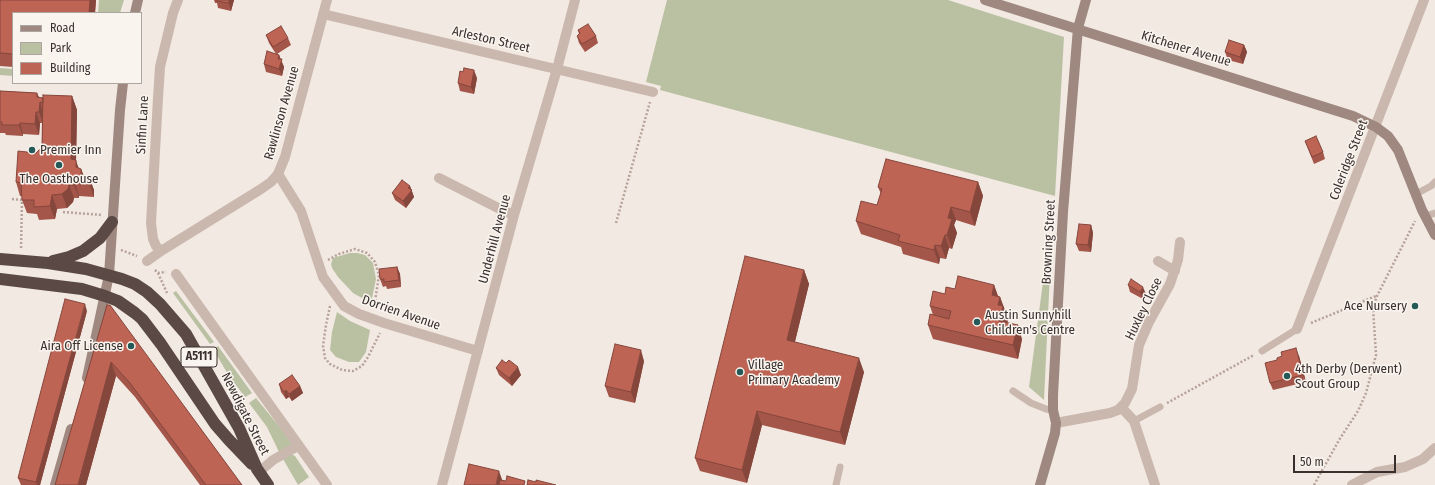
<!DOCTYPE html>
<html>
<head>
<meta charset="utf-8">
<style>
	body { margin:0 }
	#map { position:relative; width:1435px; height:485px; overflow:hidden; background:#f2e9e2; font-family:"Fira Sans Condensed",sans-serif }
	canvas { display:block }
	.legend { position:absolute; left:12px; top:12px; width:130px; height:72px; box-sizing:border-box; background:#faf4ef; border:1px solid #ada5a1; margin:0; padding:5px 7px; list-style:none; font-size:12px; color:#392f2c }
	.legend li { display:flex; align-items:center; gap:8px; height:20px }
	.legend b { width:20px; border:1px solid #ada5a1 }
	.scale { position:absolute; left:1293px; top:455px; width:103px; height:18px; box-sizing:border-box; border:2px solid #392f2c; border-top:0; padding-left:5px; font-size:12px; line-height:14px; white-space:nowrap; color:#392f2c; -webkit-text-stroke:3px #faf4ef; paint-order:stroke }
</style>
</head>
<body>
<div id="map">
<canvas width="1435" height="485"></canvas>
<ul class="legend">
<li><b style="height:5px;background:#9e8880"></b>Road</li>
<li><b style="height:11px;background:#bac1a3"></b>Park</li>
<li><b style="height:11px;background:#be6455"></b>Building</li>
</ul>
<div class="scale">50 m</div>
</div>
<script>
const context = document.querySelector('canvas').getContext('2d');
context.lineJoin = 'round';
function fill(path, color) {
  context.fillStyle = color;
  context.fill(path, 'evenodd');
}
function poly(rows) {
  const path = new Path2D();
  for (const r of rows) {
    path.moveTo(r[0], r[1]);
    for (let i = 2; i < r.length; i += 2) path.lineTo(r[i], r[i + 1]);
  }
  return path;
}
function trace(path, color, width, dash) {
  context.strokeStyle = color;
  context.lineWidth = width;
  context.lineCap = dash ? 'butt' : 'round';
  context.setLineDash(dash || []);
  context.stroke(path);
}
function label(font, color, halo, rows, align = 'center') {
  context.font = font + ' "Fira Sans Condensed",sans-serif';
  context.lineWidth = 3;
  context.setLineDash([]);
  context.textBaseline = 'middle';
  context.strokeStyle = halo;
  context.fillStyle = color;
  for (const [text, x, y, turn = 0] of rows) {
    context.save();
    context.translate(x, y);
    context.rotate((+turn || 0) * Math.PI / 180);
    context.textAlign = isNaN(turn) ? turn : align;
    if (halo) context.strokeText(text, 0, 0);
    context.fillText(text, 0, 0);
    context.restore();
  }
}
const green = poly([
	[99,0,124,0,120,13,98,13],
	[667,0,948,0,1064,37,1055,196,660,90,661,86,646,82],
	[0,68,13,69,13,76,0,75],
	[1047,252,1051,252,1044,400,1029,387],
	[350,253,357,253,365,255,373,263,376,279,371,303,353,293,338,277,332,268,331,264,333,258],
	[176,291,214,342,210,344,173,293],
	[337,312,350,321,370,330,366,352,359,362,349,362,336,357,330,350,332,332],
	[218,346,252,393,245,397,229,376,213,349],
	[256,398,291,441,292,445,279,452,267,427,249,403],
	[291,454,295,456,309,477,298,485,283,459]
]);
const path = poly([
	[12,199,22,200,21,250],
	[63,212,102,215],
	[616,223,650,102],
	[121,250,137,256],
	[328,260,339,254,355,249,367,253,375,262,379,275,374,308],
	[155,270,158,273,166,272],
	[158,273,167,293],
	[330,306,326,325,323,346,325,358,330,364,342,370,353,371,362,366,368,357,380,333],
	[1311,323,1376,296],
	[1167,403,1254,355],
	[1314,485,1339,440,1358,411,1366,393,1376,355,1373,307,1377,296,1415,221]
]);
const lane = poly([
	[1416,194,1431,186,1435,182],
	[1425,216,1435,213],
	[1262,351,1297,329],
	[1013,391,1031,403,1046,409,1053,410],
	[1134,421,1160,407],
	[836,485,840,467]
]);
const street = poly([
	[323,14,653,92],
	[278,174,301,211,323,277,344,306,359,314,384,323,478,351],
	[439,178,504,211,514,215],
	[161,251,156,246,153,239,151,223,158,98,160,67,173,13,178,0],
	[147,261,161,251,261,189,271,182,278,174,285,157,327,0],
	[1158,261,1175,271],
	[176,274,327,485],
	[1297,329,1424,0],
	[1121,407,1134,421,1155,485],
	[1056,423,1110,413,1118,410,1125,403,1132,389,1139,345,1149,322,1170,284,1178,260,1180,242],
	[259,472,273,460,298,446],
	[442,485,514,215,557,69,575,0],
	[1352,485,1377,472,1405,467,1423,459,1435,448]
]);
const secondary = poly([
	[985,0,1353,116,1376,127,1388,136,1398,150,1422,210,1435,235],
	[135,13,138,0],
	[87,378,109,275,120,110,123,83],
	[55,485,71,429],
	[1040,485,1055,433,1056,423,1053,410,1053,395,1063,212,1078,28,1086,0]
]);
const highway = poly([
	[0,259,48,263,86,269,122,279,135,284,147,292,160,304,186,334,239,428,257,469,268,485],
	[53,261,69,257,83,251,100,238,112,222],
	[0,279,82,289,105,296,118,301,135,313,142,319,161,344,215,424,229,440,252,464]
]);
const wall = poly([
	[0,0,96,0,95,13,13,13,13,67,0,66],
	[214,0,234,0,231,11,218,8,217,3,215,3],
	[578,30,596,36,598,43,585,52,579,43,577,36,579,34],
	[266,35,288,38,291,45,277,54,279,55,284,67,282,76,266,72,264,64,276,54,269,43],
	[1244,45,1247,52,1243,64,1228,60,1225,52],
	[463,72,477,78,474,94,460,91,458,83],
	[0,91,37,93,39,98,43,98,72,96,77,110,76,161,78,168,81,169,84,176,89,177,94,190,94,197,79,196,79,198,74,198,73,202,67,208,57,209,55,219,39,220,37,214,27,213,22,200,22,196,20,196,16,182,36,153,42,147,42,123,40,123,39,135,23,134,23,136,6,135,5,133,0,133],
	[1305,141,1323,152,1325,159,1314,164],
	[978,182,983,196,975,226,956,220,954,225,957,233,952,249,949,248,946,259,940,258,939,264,903,254,901,247,861,234,856,221,877,205,881,194,878,187],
	[410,186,414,197,406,208,395,200,392,193],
	[1091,225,1093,233,1091,252,1079,251,1076,244],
	[397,267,400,274,401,287,387,289,386,286,383,287,380,279],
	[804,270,809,284,795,342,864,372,845,445,762,425,747,483,700,471,695,458],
	[994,285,998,296,1000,297,1005,310,1008,320,1007,323,1022,339,1018,359,933,339,928,325,933,315,930,306,955,289],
	[1128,285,1146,294,1143,299,1130,292],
	[107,305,242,485,200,485,135,397,116,376,86,485,55,485],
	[87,311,40,485,21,485,18,478],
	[1299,356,1306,382,1273,390,1270,383,1277,360],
	[644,361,635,403,609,397,605,386],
	[506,363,521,375,512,386,499,375,496,368],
	[279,384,300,386,303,393,292,401,289,397,286,399,281,392]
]);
const shadedWall = poly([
	[90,0,96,0,95,13,89,13],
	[229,0,234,0,231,11,229,3],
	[1244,45,1247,52,1243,64,1240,57],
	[279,55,284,67,282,76,279,69,278,59],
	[474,70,477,78,474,94,471,87],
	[37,93,41,102,40,102,43,113,43,123,39,112],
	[72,96,77,110,76,161,81,174,71,159],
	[36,112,40,123,39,135,35,124],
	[20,123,23,134,23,136,19,125],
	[81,169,86,182,81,176],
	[89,177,94,190,94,197,89,184],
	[978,182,983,196,975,226,970,212],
	[75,183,79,196,79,198,74,185],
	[69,185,74,198,73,202,67,208,62,194],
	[410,186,414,197,406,208,403,201,408,188],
	[52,195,57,209,55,219,50,206],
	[951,207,956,220,954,225,957,233,952,249,947,235,948,218],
	[1091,225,1093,233,1091,252,1088,245],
	[945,235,949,248,946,259,941,246],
	[935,245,940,258,939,264,934,250],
	[397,267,400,274,401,287,399,280],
	[804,270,809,284,792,353,787,340],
	[994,285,999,299,992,295],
	[1143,287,1146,294,1143,299,1140,292],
	[1000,297,1008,320,1004,335,999,321,998,305],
	[85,304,87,311,40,485,37,485,36,482],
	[1018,325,1022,339,1018,359,1013,345],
	[1296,348,1299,356,1306,382,1303,375],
	[641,350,644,361,635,403,631,392],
	[859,358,864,372,845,445,840,432],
	[111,362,116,376,86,485,78,485],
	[518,367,521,375,512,386,509,378],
	[300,386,303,393,292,401,289,394],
	[286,390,289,397,286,399,284,392],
	[757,411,762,425,747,483,742,470],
	[499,471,504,485,496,485]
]);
const building = poly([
	[0,0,90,0,89,13,13,13,13,54,0,53,0,0],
	[216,0,229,0,229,3,216,1,216,0],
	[588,24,596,36,582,44,577,36,580,33,578,30,588,24],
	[281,26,288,38,273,47,266,35,281,26],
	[1229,40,1244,45,1240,57,1225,52,1229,40],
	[267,51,279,55,278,59,282,59,279,69,264,64,267,51],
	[464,68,474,70,471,87,458,83,460,71,463,72,464,68],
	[0,91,37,93,37,97,43,98,43,103,40,102,39,112,36,112,35,124,20,123,19,125,2,125,2,122,0,122,0,91],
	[43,95,72,96,71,159,76,160,76,167,81,169,81,176,89,177,89,184,75,183,74,185,69,185,68,189,62,194,52,195,50,206,34,207,34,200,22,200,21,183,16,182,18,151,36,153,42,147,43,95],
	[1316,136,1323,152,1312,157,1305,141,1316,136],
	[886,159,978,182,970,212,951,207,948,218,952,219,947,235,945,235,941,246,935,245,934,250,898,241,900,235,856,221,861,201,877,205,882,189,878,187,886,159],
	[402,180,410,186,408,188,412,190,403,201,392,193,402,180],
	[1079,224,1091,225,1088,245,1076,244,1079,224],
	[745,256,804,270,787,340,859,358,840,432,757,411,742,470,695,458,745,256],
	[397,267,399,280,384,282,384,279,380,279,379,269,397,267],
	[958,276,994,285,992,295,1000,297,998,305,1003,306,999,321,1018,325,1013,345,928,325,930,314,949,319,951,311,930,306,933,291,945,294,946,287,955,289,958,276],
	[1131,279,1143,287,1140,292,1128,285,1131,279],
	[65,299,85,304,36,482,18,478,65,299],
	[107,305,110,305,242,485,206,485,130,383,111,362,78,485,55,485,107,305],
	[615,344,641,350,631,392,605,386,615,344],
	[1296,348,1303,375,1270,383,1265,363,1277,360,1277,358,1282,356,1281,352,1296,348],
	[502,360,506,363,509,360,518,367,509,378,496,368,502,360],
	[292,375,300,386,289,394,286,390,284,392,279,384,292,375],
	[469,464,499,471,496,485,464,485,469,464],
	[507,476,525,481,524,485,499,485,500,480,506,481,507,476],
	[528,480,536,482,536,480,556,485,527,485,528,480]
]);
const markers = [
	[32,150,4,"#245957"],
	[59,165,4,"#245957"],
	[1415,306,4,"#245957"],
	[977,322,4,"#245957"],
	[131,346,4,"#245957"],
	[740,372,4,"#245957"],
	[1287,376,4,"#245957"]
];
const shields = [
	[199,357,36]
];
const shieldNames = [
	["A5111",199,357]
];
const streetNames = [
	["Arleston Street",491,40,13],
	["Kitchener Avenue",1186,49,17],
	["Rawlinson Avenue",282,113,-74],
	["Sinfin Lane",143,125,-87],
	["Coleridge Street",1349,160,-69],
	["Underhill Avenue",495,239,-75],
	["Browning Street",1049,242,-87],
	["Huxley Close",1144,309,-64],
	["Dorrien Avenue",401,313,19],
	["Newdigate Street",245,414,63]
];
const poiNames = [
	["Premier Inn",40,150],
	["The Oasthouse",59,179,"center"],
	["Ace Nursery",1407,306,"right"],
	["Austin Sunnyhill",985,315],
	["Children's Centre",985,330],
	["Aira Off License",123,346,"right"],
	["Village",748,365],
	["Primary Academy",748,380],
	["4th Derby (Derwent)",1295,369],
	["Scout Group",1295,384]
];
fill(green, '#bac1a3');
trace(path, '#b6a299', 2.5, [2, 2]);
trace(lane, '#cab8ae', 7);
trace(street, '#cab8ae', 10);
trace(secondary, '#9e8880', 10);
trace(highway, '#5a4944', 12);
fill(wall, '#a35649');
fill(shadedWall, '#85463c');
fill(building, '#be6455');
trace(building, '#85463c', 1);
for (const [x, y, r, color] of markers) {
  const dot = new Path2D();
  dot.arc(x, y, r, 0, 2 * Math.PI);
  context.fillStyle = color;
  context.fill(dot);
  trace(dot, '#faf4ef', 1.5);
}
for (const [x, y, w] of shields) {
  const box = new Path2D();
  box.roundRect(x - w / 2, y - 10, w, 20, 3);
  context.fillStyle = '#faf4ef';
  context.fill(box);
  trace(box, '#392f2c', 1);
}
label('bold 12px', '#392f2c', null, shieldNames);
label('13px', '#392f2c', '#faf4ef', streetNames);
label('13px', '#392f2c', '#faf4ef', poiNames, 'left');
</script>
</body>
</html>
